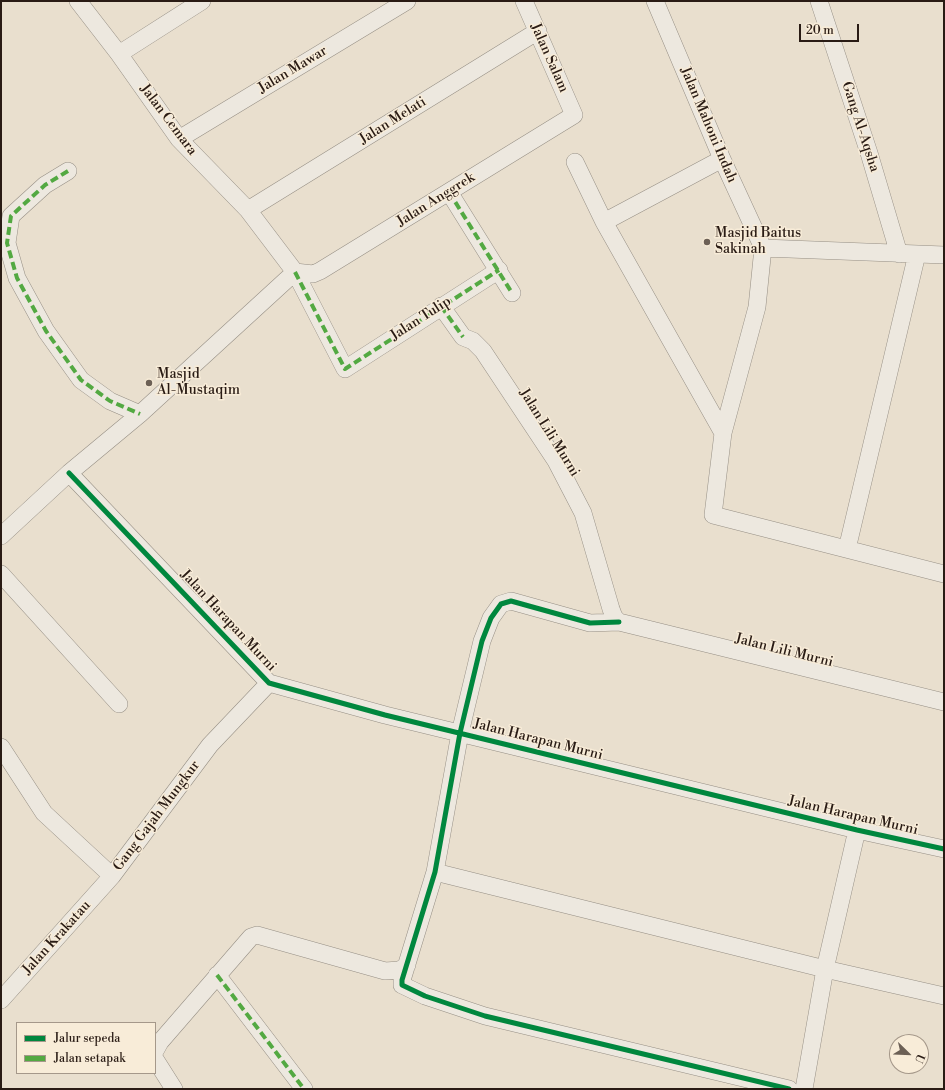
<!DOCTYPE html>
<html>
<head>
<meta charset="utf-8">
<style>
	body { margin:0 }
	#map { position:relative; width:945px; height:1090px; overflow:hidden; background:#e9dfce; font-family:"Libre Bodoni",serif }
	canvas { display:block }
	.frame { position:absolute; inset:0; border:2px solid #291b14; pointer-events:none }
	.legend { position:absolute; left:16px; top:1022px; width:140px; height:52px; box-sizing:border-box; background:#f8ecd8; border:1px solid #a5988a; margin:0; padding:5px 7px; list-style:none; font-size:12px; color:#291b14 }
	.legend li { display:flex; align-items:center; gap:8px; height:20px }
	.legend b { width:20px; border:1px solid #a5988a }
	.north { position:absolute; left:889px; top:1034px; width:40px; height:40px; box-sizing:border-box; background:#f8ecd8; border:1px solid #a5988a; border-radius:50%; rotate:113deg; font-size:11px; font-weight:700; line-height:16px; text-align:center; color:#291b14 }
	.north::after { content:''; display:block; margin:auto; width:14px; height:18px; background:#6c6055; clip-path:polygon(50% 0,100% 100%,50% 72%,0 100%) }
	.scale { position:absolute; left:799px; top:24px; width:60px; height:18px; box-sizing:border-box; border:2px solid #291b14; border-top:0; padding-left:5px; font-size:12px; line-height:14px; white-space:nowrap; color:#291b14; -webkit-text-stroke:3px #f8ecd8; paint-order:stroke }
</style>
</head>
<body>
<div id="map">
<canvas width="945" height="1090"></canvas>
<div class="frame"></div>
<ul class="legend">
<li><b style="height:5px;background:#00873e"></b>Jalur sepeda</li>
<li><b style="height:5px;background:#53a942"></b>Jalan setapak</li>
</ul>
<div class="north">U</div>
<div class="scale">20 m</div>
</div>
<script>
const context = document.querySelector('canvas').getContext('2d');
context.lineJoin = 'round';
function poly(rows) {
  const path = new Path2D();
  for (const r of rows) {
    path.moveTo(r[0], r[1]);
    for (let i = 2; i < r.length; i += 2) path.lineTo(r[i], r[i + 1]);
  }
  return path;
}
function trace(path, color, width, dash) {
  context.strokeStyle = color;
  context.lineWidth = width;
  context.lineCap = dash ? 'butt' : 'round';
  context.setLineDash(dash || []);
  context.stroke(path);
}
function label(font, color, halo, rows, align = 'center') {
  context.font = font + ' "Libre Bodoni",serif';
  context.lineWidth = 3;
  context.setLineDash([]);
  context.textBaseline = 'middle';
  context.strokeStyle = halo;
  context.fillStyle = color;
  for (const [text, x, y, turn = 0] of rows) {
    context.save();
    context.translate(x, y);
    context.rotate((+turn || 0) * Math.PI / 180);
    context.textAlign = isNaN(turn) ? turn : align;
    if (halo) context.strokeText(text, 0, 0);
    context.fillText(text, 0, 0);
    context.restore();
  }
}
const minor = poly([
	[78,1,119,54,179,139,248,210,295,272,345,369,499,270],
	[655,1,722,159,763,248],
	[819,1,869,153,899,254],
	[119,54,202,1],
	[179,139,407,1],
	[575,162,604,222,723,433],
	[68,171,45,185,11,216,7,243,17,278,46,331,81,380,110,401,140,414],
	[449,192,512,293],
	[248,210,538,31],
	[604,222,722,159],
	[763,248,757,307,723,433,713,515,944,574],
	[763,248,944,255],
	[295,272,313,274,320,271,574,115,524,1],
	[441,306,463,337,473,341,483,351,556,461,583,513,611,609,614,617,619,622,944,702],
	[69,473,269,683,385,715,857,830,944,849],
	[1,536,69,473,140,414,295,272],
	[847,549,917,254],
	[1,574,119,704],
	[619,622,590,623,511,601,501,604,491,618,482,641,460,733,435,872,402,980,402,985,425,996,485,1016,789,1089],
	[1,747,44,813,112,876,210,745,269,683],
	[435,872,825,969,944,996],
	[217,975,304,1089],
	[1,1000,112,876],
	[155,1051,160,1042,251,937,257,935,385,971,400,970,407,965],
	[155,1059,174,1089],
	[804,1089,825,969,857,830]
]);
const quiet = poly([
	[68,171,45,185,11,216,7,243,17,278,46,331,81,380,110,401,140,414],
	[449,192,512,293],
	[295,272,345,369,499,270],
	[441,306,463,337],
	[217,975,304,1089]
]);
const cycleway = poly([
	[69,473,269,683,385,715,857,830,944,849],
	[619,622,590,623,511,601,501,604,491,618,482,641,460,733,435,872,402,980,402,985,425,996,485,1016,789,1089]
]);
const markers = [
	[707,242,4,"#6c6055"],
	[149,383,4,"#6c6055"]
];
const streetNames = [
	["Jalan Salam",549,58,66],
	["Jalan Mawar",293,70,-31],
	["Jalan Cemara",168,120,53],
	["Jalan Melati",393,121,-32],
	["Jalan Mahoni Indah",708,125,67],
	["Gang Al-Aqsha",860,127,72],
	["Jalan Anggrek",436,200,-32],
	["Jalan Tulip",421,319,-33],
	["Jalan Lili Murni",549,433,58],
	["Jalan Harapan Murni",228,621,47],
	["Jalan Lili Murni",784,651,14],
	["Jalan Harapan Murni",538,740,14],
	["Gang Gajah Mungkur",157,816,-53],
	["Jalan Harapan Murni",853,816,13],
	["Jalan Krakatau",57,938,-48]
];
const poiNames = [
	["Masjid Baitus",715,234],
	["Sakinah",715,250],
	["Masjid",157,375],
	["Al-Mustaqim",157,391]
];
trace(minor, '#968f85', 18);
trace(minor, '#ede8df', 17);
trace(quiet, '#53a942', 4, [8, 4]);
trace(cycleway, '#00873e', 5);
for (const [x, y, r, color] of markers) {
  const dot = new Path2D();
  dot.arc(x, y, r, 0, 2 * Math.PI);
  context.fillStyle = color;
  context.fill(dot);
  trace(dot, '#f8ecd8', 1.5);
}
label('14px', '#291b14', '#f8ecd8', streetNames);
label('14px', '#291b14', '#f8ecd8', poiNames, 'left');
</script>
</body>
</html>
